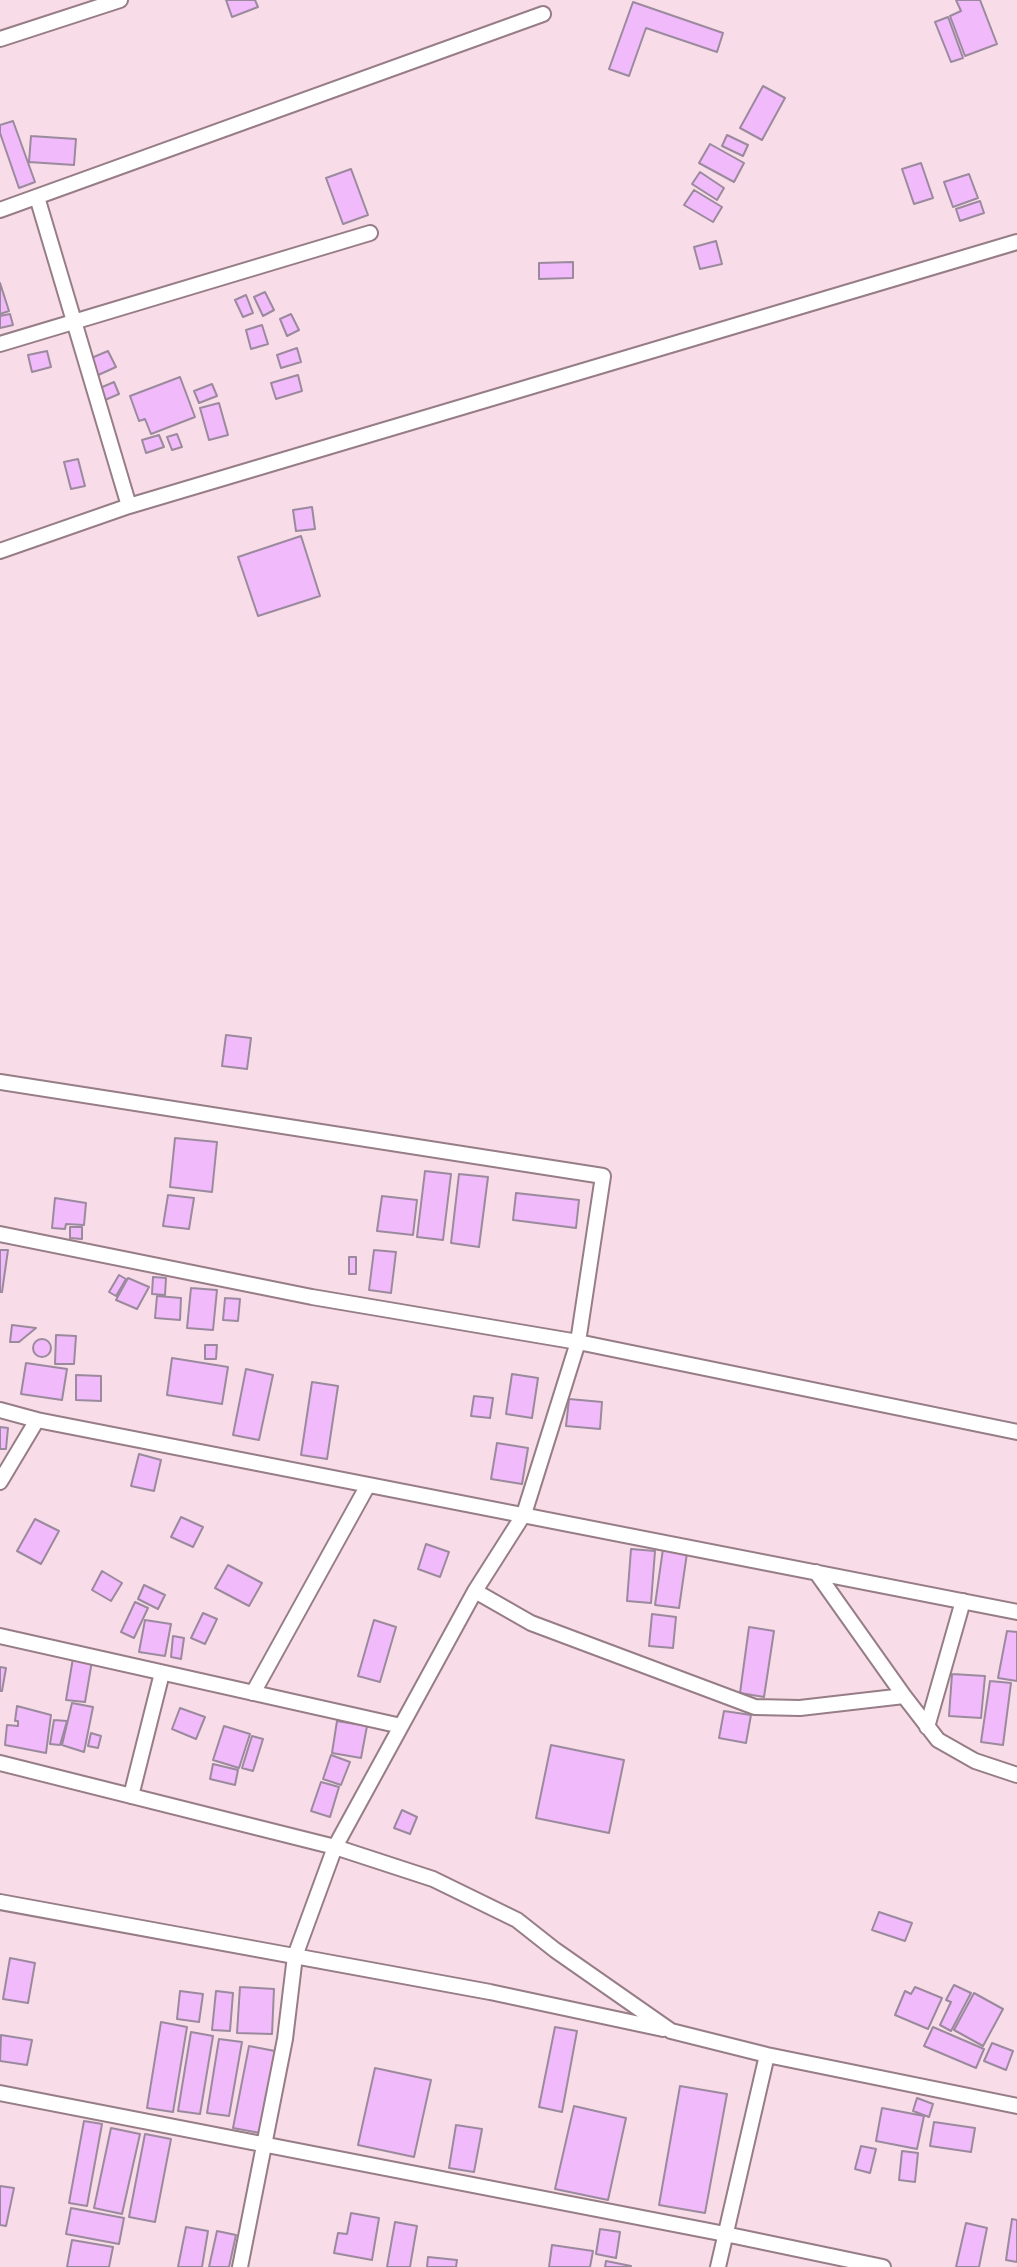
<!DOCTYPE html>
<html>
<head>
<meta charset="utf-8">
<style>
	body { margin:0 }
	canvas { display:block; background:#f8dce7 }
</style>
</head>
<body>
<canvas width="1017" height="2267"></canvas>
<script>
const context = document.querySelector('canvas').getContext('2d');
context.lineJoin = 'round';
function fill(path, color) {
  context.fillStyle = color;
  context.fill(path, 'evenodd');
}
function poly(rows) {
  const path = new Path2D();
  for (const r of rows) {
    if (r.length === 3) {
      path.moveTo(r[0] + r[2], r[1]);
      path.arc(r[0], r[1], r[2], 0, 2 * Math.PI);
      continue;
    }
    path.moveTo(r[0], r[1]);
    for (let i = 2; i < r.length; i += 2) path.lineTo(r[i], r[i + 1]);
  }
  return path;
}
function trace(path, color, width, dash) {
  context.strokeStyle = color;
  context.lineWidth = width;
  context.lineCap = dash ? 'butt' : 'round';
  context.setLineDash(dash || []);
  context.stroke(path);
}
const building = poly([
	[226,0,255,0,258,7,232,17,226,0],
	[956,0,980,0,997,44,965,56,950,16,961,11,956,0],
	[633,2,723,33,717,52,646,28,629,76,609,69,633,2],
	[948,17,963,58,951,62,935,22,948,17],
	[763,86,785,98,762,140,740,128,763,86],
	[13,121,35,182,19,188,0,133,0,125,13,121],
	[727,135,748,145,743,156,722,146,727,135],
	[31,136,76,139,74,165,29,162,31,136],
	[710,144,744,163,734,182,699,163,710,144],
	[921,163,933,198,914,204,902,169,921,163],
	[351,169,368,215,343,224,326,178,351,169],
	[700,172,724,188,717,200,692,184,700,172],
	[969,174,978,198,953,207,944,182,969,174],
	[694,190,722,207,713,222,684,205,694,190],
	[980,201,984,213,960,221,956,209,980,201],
	[716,241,722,264,700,269,694,247,716,241],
	[573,262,573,278,539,279,539,263,573,262],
	[0,283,9,311,0,314,0,283],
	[265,292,274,310,263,316,254,297,265,292],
	[246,295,253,313,243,317,235,300,246,295],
	[10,314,13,325,0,328,0,316,10,314],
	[291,314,299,330,287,336,280,319,291,314],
	[262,325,268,344,251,349,246,330,262,325],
	[297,348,301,362,281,368,277,355,297,348],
	[47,351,51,367,32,372,28,355,47,351],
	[108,351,116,367,96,376,89,359,108,351],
	[298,375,302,391,276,399,271,383,298,375],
	[180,377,195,417,151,434,145,419,139,421,130,396,180,377],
	[114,382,119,394,105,400,100,388,114,382],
	[212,384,217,396,199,403,194,391,212,384],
	[219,403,228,435,209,440,200,408,219,403],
	[177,434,182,447,172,450,167,437,177,434],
	[159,435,164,447,146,453,142,440,159,435],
	[78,459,85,486,71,489,64,462,78,459],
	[312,507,315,529,296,531,293,510,312,507],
	[301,536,320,596,258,616,238,557,301,536],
	[226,1035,251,1038,247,1069,222,1066,226,1035],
	[175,1138,217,1142,212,1192,170,1187,175,1138],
	[425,1171,451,1174,443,1240,417,1237,425,1171],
	[459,1174,488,1177,479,1247,451,1243,459,1174],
	[516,1193,579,1200,576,1228,513,1220,516,1193],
	[168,1195,194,1198,189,1229,163,1226,168,1195],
	[382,1196,417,1200,413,1235,377,1231,382,1196],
	[55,1198,86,1203,84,1225,66,1224,65,1229,52,1228,55,1198],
	[70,1227,82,1227,82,1239,70,1238,70,1227],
	[0,1250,8,1250,2,1292,0,1292,0,1250],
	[374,1250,396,1252,391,1293,369,1290,374,1250],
	[349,1257,356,1257,356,1274,349,1274,349,1257],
	[119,1275,126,1279,116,1296,109,1292,119,1275],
	[153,1277,166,1278,165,1295,152,1294,153,1277],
	[128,1278,149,1287,137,1309,116,1300,128,1278],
	[191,1288,217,1290,213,1330,187,1328,191,1288],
	[157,1296,181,1298,180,1320,155,1318,157,1296],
	[225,1298,240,1299,238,1321,223,1320,225,1298],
	[12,1325,36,1328,19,1342,10,1342,12,1325],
	[56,1335,76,1336,74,1364,55,1364,56,1335],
	[42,1348,9],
	[205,1345,217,1345,216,1359,205,1359,205,1345],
	[172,1358,228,1367,222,1404,167,1395,172,1358],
	[26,1363,67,1369,62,1400,21,1394,26,1363],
	[246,1369,273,1375,259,1440,233,1435,246,1369],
	[512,1374,538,1378,532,1418,506,1414,512,1374],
	[76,1375,101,1376,101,1401,76,1400,76,1375],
	[312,1382,338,1386,327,1459,301,1455,312,1382],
	[474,1396,493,1398,490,1418,471,1416,474,1396],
	[569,1399,602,1402,600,1429,566,1426,569,1399],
	[0,1427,8,1428,6,1449,0,1449,0,1427],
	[497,1443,528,1448,522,1484,491,1479,497,1443],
	[139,1454,161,1460,154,1491,131,1486,139,1454],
	[181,1517,203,1527,193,1547,171,1537,181,1517],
	[35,1519,59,1531,41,1564,17,1551,35,1519],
	[426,1544,449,1552,440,1577,418,1569,426,1544],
	[631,1549,655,1551,651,1603,627,1601,631,1549],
	[663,1549,687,1553,679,1608,655,1605,663,1549],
	[228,1565,262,1583,249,1606,215,1588,228,1565],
	[102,1571,122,1583,111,1601,92,1590,102,1571],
	[144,1585,165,1595,158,1609,138,1599,144,1585],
	[135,1602,148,1608,134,1638,121,1632,135,1602],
	[203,1613,217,1619,205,1644,191,1638,203,1613],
	[652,1614,676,1617,673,1648,649,1646,652,1614],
	[145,1620,171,1624,165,1656,139,1652,145,1620],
	[374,1620,396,1627,380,1682,358,1676,374,1620],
	[749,1627,774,1631,764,1697,740,1693,749,1627],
	[1007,1631,1017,1632,1017,1681,998,1678,1007,1631],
	[173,1636,184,1638,181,1659,171,1657,173,1636],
	[73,1658,92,1661,85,1702,66,1700,73,1658],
	[0,1667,6,1668,2,1691,0,1691,0,1667],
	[952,1674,985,1676,981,1718,949,1716,952,1674],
	[990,1681,1011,1683,1003,1745,981,1742,990,1681],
	[72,1703,93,1707,84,1752,62,1745,72,1703],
	[17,1706,51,1715,46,1753,5,1745,7,1725,18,1726,18,1721,15,1721,17,1706],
	[180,1708,205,1717,196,1739,172,1729,180,1708],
	[724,1711,751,1715,746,1743,719,1738,724,1711],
	[54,1720,67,1721,60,1745,50,1744,54,1720],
	[337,1721,367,1726,361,1758,332,1753,337,1721],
	[224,1726,250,1734,239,1768,213,1760,224,1726],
	[91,1733,101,1736,98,1748,88,1746,91,1733],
	[252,1736,263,1739,253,1771,242,1768,252,1736],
	[551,1745,624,1760,609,1833,536,1818,551,1745],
	[331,1755,350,1762,341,1785,323,1779,331,1755],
	[213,1764,238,1770,235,1785,210,1779,213,1764],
	[321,1782,339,1787,330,1817,311,1811,321,1782],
	[402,1810,417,1817,410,1834,394,1828,402,1810],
	[879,1912,912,1923,905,1941,872,1930,879,1912],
	[10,1958,35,1963,28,2003,3,1999,10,1958],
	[954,1985,971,1993,951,2031,940,2025,951,2002,946,2000,954,1985],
	[240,1987,274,1989,272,2034,237,2033,240,1987],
	[915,1987,942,1998,928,2029,895,2015,905,1991,911,1994,915,1987],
	[180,1991,203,1994,199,2022,177,2019,180,1991],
	[216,1991,233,1993,230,2031,212,2030,216,1991],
	[974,1993,1003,2009,983,2046,954,2030,974,1993],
	[161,2022,187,2027,173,2112,147,2108,161,2022],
	[555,2027,577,2031,562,2112,539,2107,555,2027],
	[933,2027,984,2049,976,2068,924,2046,933,2027],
	[191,2032,213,2036,200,2114,178,2111,191,2032],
	[1,2035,32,2040,27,2065,0,2061,1,2035],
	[219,2039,242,2042,229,2116,207,2113,219,2039],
	[992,2043,1013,2051,1006,2070,984,2061,992,2043],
	[249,2046,275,2051,260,2133,233,2128,249,2046],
	[375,2068,431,2080,414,2157,358,2145,375,2068],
	[680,2086,727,2094,705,2213,659,2205,680,2086],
	[917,2098,933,2104,929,2117,913,2111,917,2098],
	[574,2106,626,2118,608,2200,555,2189,574,2106],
	[882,2108,924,2116,917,2149,876,2141,882,2108],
	[84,2121,102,2124,87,2206,69,2203,84,2121],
	[934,2122,975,2128,971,2152,930,2146,934,2122],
	[456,2125,482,2129,474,2172,449,2168,456,2125],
	[111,2128,140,2134,122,2214,94,2208,111,2128],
	[145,2134,171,2139,155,2222,129,2217,145,2134],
	[861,2146,876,2149,870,2173,855,2169,861,2146],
	[902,2151,918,2153,915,2182,899,2180,902,2151],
	[0,2186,14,2188,6,2226,0,2225,0,2186],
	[71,2208,124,2218,119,2244,66,2234,71,2208],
	[351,2213,379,2218,372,2260,334,2253,338,2233,347,2234,351,2213],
	[1012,2219,1017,2220,1017,2262,1006,2260,1012,2219],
	[395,2222,417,2226,410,2267,387,2267,395,2222],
	[966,2223,987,2228,979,2267,956,2267,966,2223],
	[186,2227,208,2231,202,2267,178,2267,186,2227],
	[600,2229,620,2232,616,2258,596,2254,600,2229],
	[217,2231,236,2235,229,2267,209,2267,217,2231],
	[72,2240,113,2247,109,2267,67,2267,72,2240],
	[552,2245,593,2251,590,2267,549,2267,552,2245],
	[428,2257,457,2260,456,2267,427,2267,428,2257],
	[606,2261,631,2266,631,2267,605,2267,606,2261]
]);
const minor = poly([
	[0,39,120,0],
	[37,197,129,506],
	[0,210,543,14],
	[0,344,370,233],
	[0,551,129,506,1017,242],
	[0,1082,603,1176,578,1342,524,1514,475,1591,335,1847,295,1956,285,2039,240,2267],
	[0,1234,312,1297,578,1342,1017,1432],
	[0,1410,37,1420,1017,1612],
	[0,1482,37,1420],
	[816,1572,904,1696],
	[475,1591,531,1623,755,1707,800,1708,904,1696,938,1740,975,1761,1017,1775],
	[0,1636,401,1726],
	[253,1693,368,1485],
	[927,1727,963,1601],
	[0,1763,335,1847,433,1879,517,1920,555,1950,671,2031,767,2055,1017,2106],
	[131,1796,162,1673],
	[0,1902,490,1992,663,2029],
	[0,2093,725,2234,883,2267],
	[718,2267,767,2055]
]);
fill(building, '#f1bbfb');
trace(building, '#9b8a9e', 2);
trace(minor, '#967d86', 18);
trace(minor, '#fff', 14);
</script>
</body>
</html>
